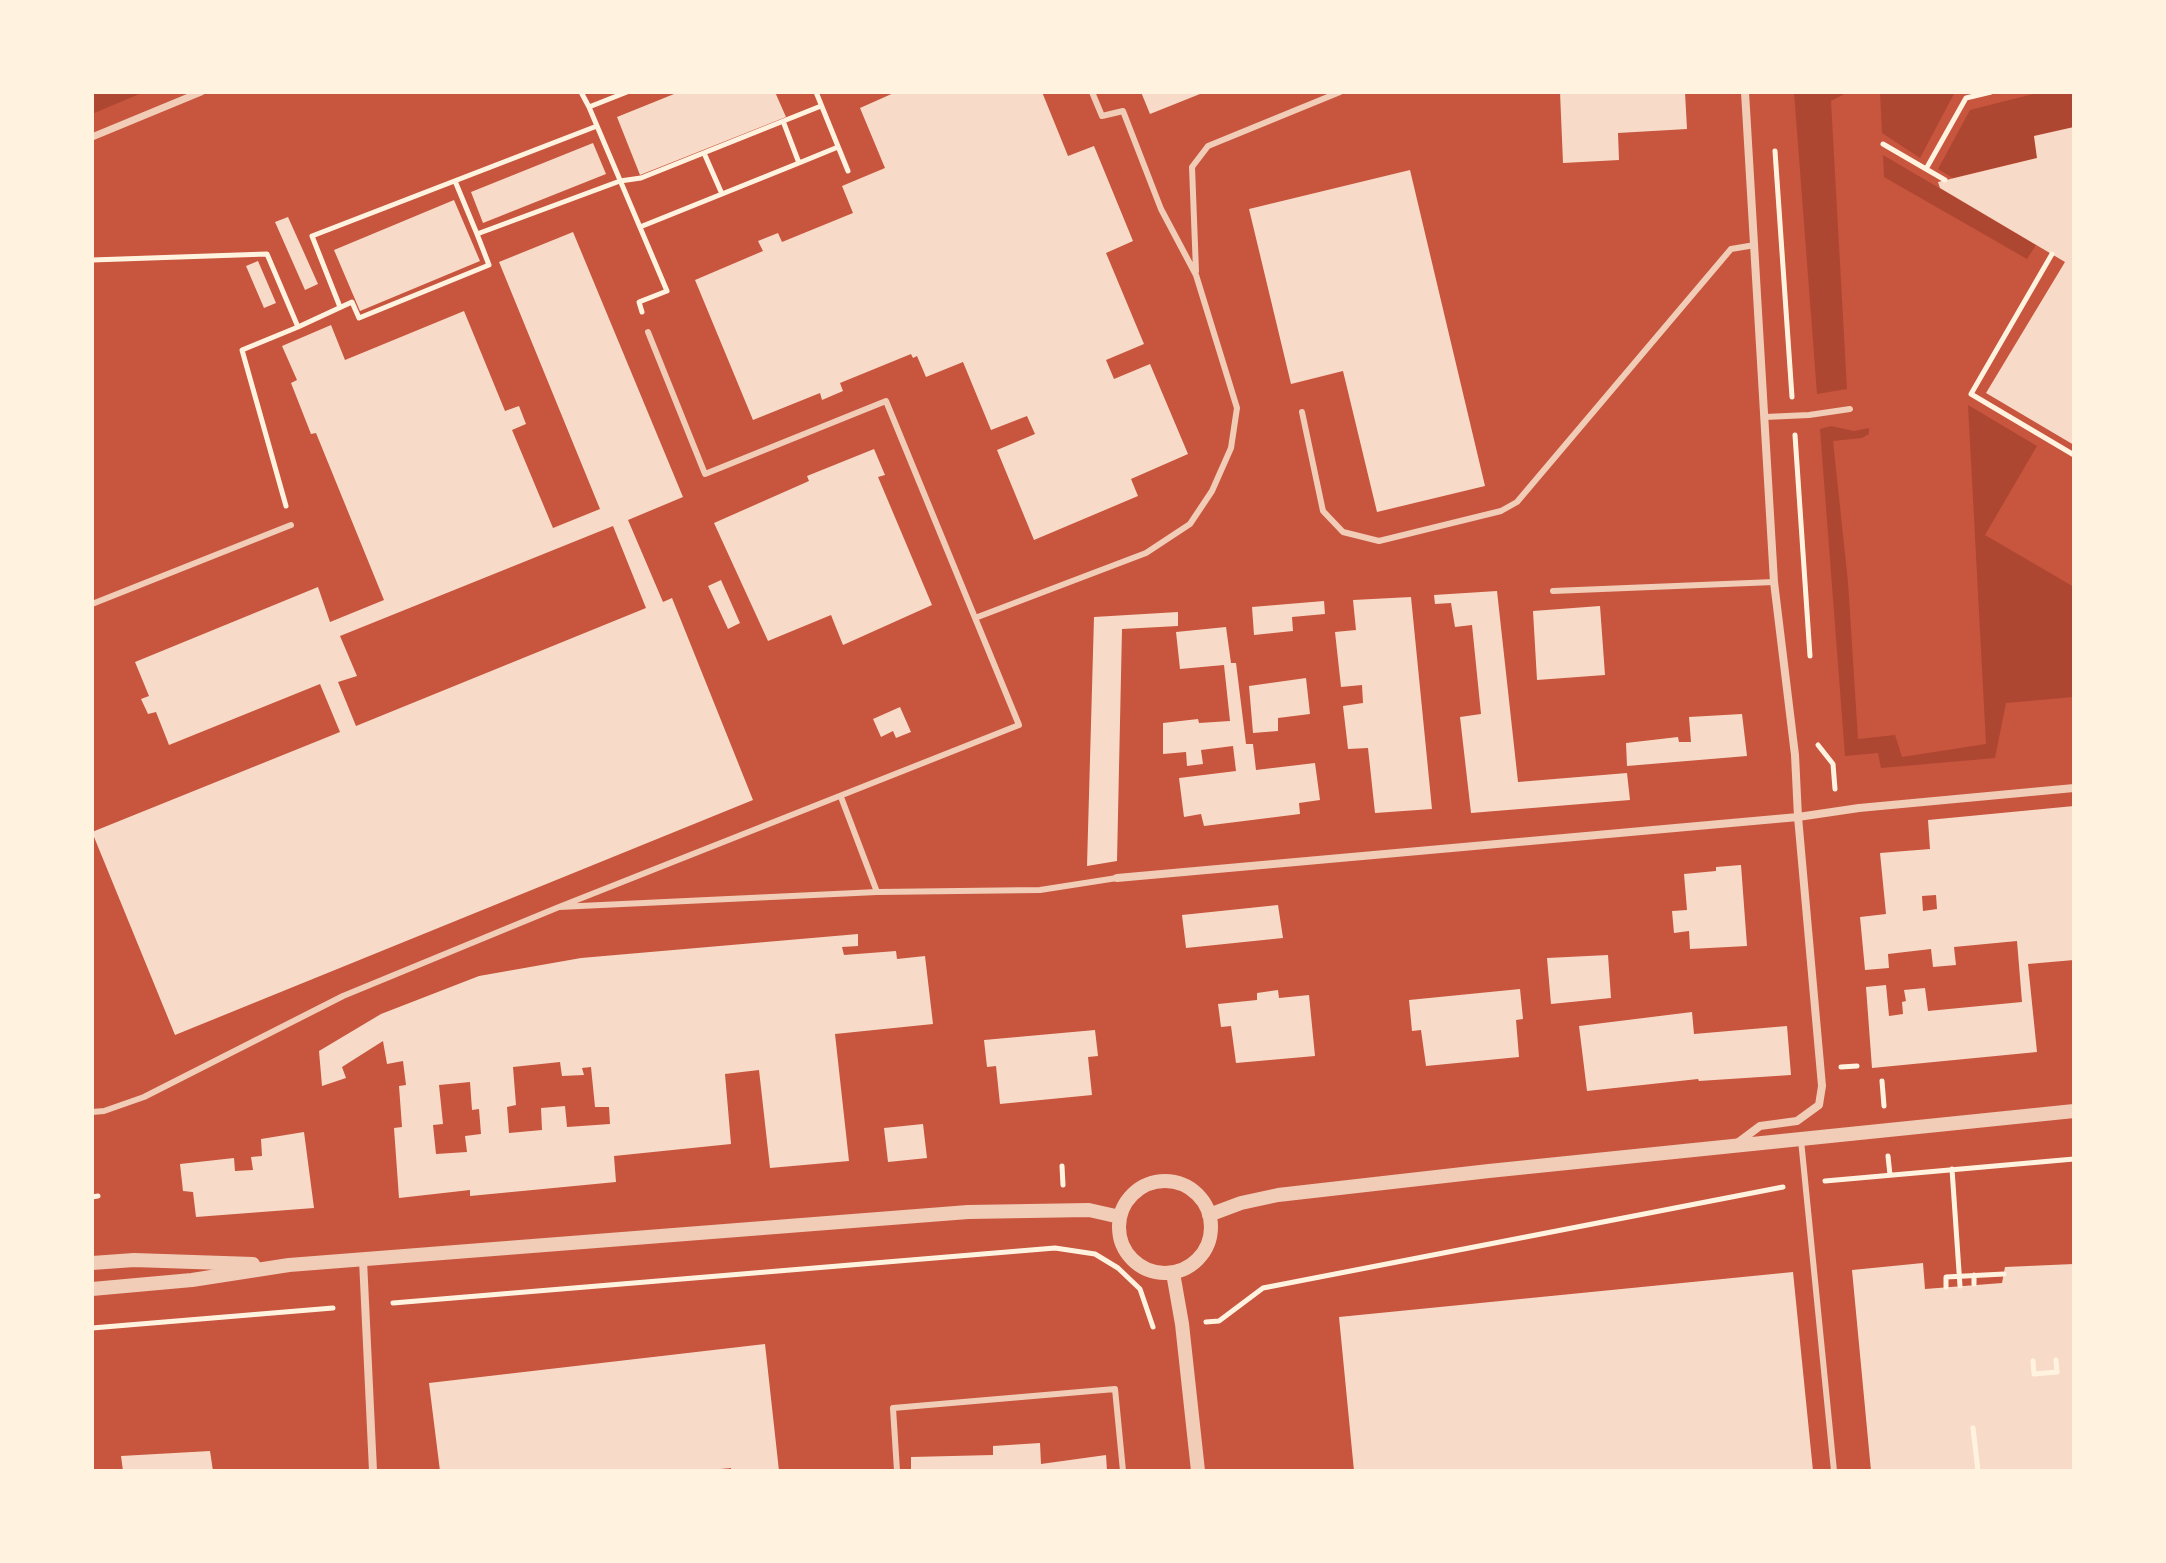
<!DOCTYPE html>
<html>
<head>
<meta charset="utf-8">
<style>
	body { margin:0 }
	#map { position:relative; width:2166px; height:1563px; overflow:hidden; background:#c8553d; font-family:"Alegreya Sans",sans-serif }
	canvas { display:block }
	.frame { position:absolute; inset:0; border:94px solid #fff3e0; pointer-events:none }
</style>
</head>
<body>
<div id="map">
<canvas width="2166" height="1563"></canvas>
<div class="frame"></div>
</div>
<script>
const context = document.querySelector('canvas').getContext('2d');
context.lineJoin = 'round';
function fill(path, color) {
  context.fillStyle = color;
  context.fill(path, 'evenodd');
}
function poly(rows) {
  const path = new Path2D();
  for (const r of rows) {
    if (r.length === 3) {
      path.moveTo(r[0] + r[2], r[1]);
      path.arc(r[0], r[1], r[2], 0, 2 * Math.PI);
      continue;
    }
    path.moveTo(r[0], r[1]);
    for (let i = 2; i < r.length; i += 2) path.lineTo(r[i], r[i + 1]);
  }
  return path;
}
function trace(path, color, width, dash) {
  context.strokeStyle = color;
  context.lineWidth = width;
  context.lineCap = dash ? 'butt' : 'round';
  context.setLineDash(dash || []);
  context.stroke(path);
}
const green = poly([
	[92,92,144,92,92,114],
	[1794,92,1848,92,1831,101,1847,389,1817,394],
	[1880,92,1955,92,1920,158,1882,133],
	[2041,92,2074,92,2074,127,2034,136,2037,158,1953,178,1938,169,1970,110],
	[1883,155,2036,245,2027,259,1884,177],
	[1968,405,2037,446,1985,535,2074,587,2074,697,2006,703,1995,758,1881,768,1878,753,1845,756,1820,429,1831,426,1854,431,1869,428,1869,434,1862,438,1833,441,1848,582,1858,739,1895,735,1902,757,1986,744]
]);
const building = poly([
	[679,92,775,92,786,117,640,175,617,117],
	[896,92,1042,92,1068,156,1094,146,1133,241,1106,253,1144,344,1106,360,1114,379,1150,364,1188,454,1131,479,1138,496,1034,540,997,450,1035,434,1027,416,991,430,963,362,926,377,917,356,913,358,911,354,840,383,843,391,822,400,820,393,753,420,695,280,763,251,758,241,778,233,782,242,853,213,842,186,885,168,860,108],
	[1141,92,1205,92,1150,114],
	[1560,92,1685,92,1687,129,1618,133,1619,160,1563,163],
	[2074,127,2074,445,1986,393,2065,262,1940,188,1938,182,2037,158,2034,136],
	[593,143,606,174,483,223,471,192],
	[1410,170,1485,486,1377,512,1343,371,1291,384,1249,209],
	[454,200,480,261,360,311,334,250],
	[288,217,318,284,305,290,275,222],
	[573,232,683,497,628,520,663,602,672,598,753,800,175,1035,92,832,340,732,320,684,169,745,156,712,148,714,141,699,149,696,135,662,318,587,330,622,384,600,316,433,311,434,291,383,297,380,282,346,331,325,345,360,464,311,505,411,519,406,526,424,512,430,553,528,600,509,499,262],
	[613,526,646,608,356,726,338,682,357,676,340,636],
	[258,261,276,303,264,308,246,266],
	[874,449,885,475,878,477,932,605,843,645,831,615,768,641,714,523,809,481,807,476],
	[721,580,740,623,728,629,708,586],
	[1497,591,1518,782,1627,773,1630,800,1471,813,1460,717,1481,714,1472,625,1455,627,1451,603,1435,604,1434,595],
	[1411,597,1432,809,1375,813,1368,748,1348,749,1343,706,1363,703,1362,685,1341,687,1335,632,1356,630,1353,600],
	[1324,601,1325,614,1292,617,1293,631,1254,635,1252,607],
	[1600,606,1605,675,1537,680,1533,611],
	[1178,612,1178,626,1122,629,1117,861,1087,866,1094,617],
	[1226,627,1231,663,1236,663,1246,744,1253,744,1256,770,1315,763,1320,800,1299,803,1300,814,1204,826,1201,814,1184,817,1179,778,1236,771,1233,746,1201,750,1203,764,1187,766,1186,752,1163,754,1163,723,1198,719,1199,723,1230,721,1224,665,1180,669,1176,632],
	[1306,678,1310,714,1278,718,1278,731,1253,733,1249,686],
	[900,707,911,732,896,738,893,731,881,737,873,719],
	[1742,714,1747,756,1627,766,1626,743,1678,737,1679,742,1691,742,1689,717],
	[2074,806,2074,960,2028,964,2037,1052,1872,1068,1866,987,1886,985,1889,1016,1903,1014,1902,1002,1906,1001,1904,990,1925,988,1928,1011,2022,1002,2017,941,1954,947,1956,965,1933,967,1931,949,1888,954,1889,968,1865,970,1860,917,1886,914,1880,853,1930,849,1928,820],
	[1936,895,1937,909,1923,911,1922,896],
	[1741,865,1747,946,1690,949,1689,931,1674,933,1672,911,1687,910,1684,874,1716,871,1716,867],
	[1278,905,1283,938,1186,948,1182,915],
	[858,934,858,946,842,947,844,955,896,951,897,959,925,956,933,1024,835,1034,849,1161,770,1168,759,1070,725,1074,731,1144,614,1156,616,1182,470,1196,470,1190,399,1198,394,1128,402,1127,399,1086,406,1085,403,1061,387,1064,383,1041,342,1067,346,1078,322,1086,319,1051,381,1014,479,976,581,958],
	[560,1062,562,1076,584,1075,582,1068,591,1067,595,1107,609,1107,610,1124,567,1127,565,1106,541,1108,542,1130,509,1133,507,1107,516,1105,513,1067],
	[470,1082,472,1110,479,1109,481,1134,465,1136,467,1152,436,1154,433,1125,443,1124,439,1085],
	[1608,955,1611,998,1551,1004,1547,958],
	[1520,989,1523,1019,1516,1020,1519,1057,1426,1066,1421,1030,1412,1031,1409,1000],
	[1278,990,1279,998,1309,995,1315,1056,1236,1063,1231,1026,1221,1027,1218,1004,1257,1000,1257,993],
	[1692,1012,1694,1034,1787,1026,1791,1075,1699,1081,1698,1079,1587,1091,1579,1026],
	[1095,1030,1098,1056,1088,1057,1092,1095,1000,1104,996,1066,987,1067,984,1040],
	[923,1124,927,1158,888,1162,884,1128],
	[304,1132,314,1208,196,1217,193,1192,183,1191,180,1164,234,1158,235,1171,253,1170,251,1157,262,1156,261,1139],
	[1923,1263,1925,1289,2002,1283,2005,1267,2074,1264,2074,1471,1871,1471,1852,1270],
	[1793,1272,1813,1471,1354,1471,1339,1317],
	[765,1344,779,1471,731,1471,731,1468,699,1471,440,1471,429,1383],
	[1040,1443,1041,1464,1106,1455,1107,1471,911,1471,911,1457,993,1455,993,1446],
	[210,1451,213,1471,123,1471,121,1456]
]);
const path = poly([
	[581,92,589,107,667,291,639,302,642,312],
	[816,92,848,171],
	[589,107,627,92],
	[1883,144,1926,169,1966,98,1991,92],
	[1775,151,1792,397],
	[704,153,722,194],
	[799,163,838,147],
	[1926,169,1945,180],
	[455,181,477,234],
	[640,227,799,163,783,121],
	[2052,254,1971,394,2074,455],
	[92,260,267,254,298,327,352,302,359,318,489,265,477,234,620,181,641,178,821,106],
	[340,307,312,236,597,126],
	[1795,435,1810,656],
	[286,506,242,350,298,327],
	[1818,745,1833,764,1835,789],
	[1841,1067,1857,1066],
	[1882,1081,1884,1106],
	[1888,1156,1890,1175],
	[1062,1166,1063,1185],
	[1952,1169,1960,1286],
	[1825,1181,2074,1159],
	[92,1197,98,1196],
	[1974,1275,1974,1284],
	[1946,1287,1946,1277,2004,1274],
	[393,1303,1055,1248,1095,1254,1118,1268,1140,1289,1153,1327],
	[1206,1322,1219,1321,1263,1288,1783,1187],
	[92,1328,333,1308],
	[2033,1361,2034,1374,2057,1372,2056,1360],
	[1973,1428,1978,1471]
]);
const service = poly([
	[1196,271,1192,167,1208,146,1340,92],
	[1302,412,1323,511,1343,532,1379,541,1501,511,1517,502,1731,249,1755,245],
	[1765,417,1809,415,1850,409],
	[1553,591,1774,582],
	[92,604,291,525],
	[975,618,1146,553,1190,524,1212,491,1231,448,1237,408,1196,275,1161,209,1123,111,1102,116,1092,92],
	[841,797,877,892],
	[559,907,1019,725,886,401,705,474,648,332],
	[92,1112,104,1111,144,1097,343,996,559,907,877,892,1040,890,1117,878],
	[1801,1140,1834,1471],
	[897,1471,893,1408,1115,1389,1123,1471]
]);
const pedestrian = poly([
	[92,137,201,92]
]);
const minor = poly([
	[1117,878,1798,817,1859,808,2074,788],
	[1736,1144,1760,1126,1797,1121,1819,1105,1822,1086,1798,817,1795,755,1774,582,1745,92],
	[363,1260,373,1471]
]);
const tertiary = poly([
	[1165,1227,46],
	[1209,1215,1241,1203,1278,1195,1489,1171,2074,1111],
	[92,1263,134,1260,253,1264],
	[1173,1273,1182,1324,1198,1471],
	[92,1289,192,1280,289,1265,968,1212,1089,1210,1120,1217]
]);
fill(green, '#ae4732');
fill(building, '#f7dbc8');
trace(path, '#fff3e0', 5);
trace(service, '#f1ccb7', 6);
trace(pedestrian, '#f1ccb7', 7);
trace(minor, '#f1ccb7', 8);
trace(tertiary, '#f1ccb7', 14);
</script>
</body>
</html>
